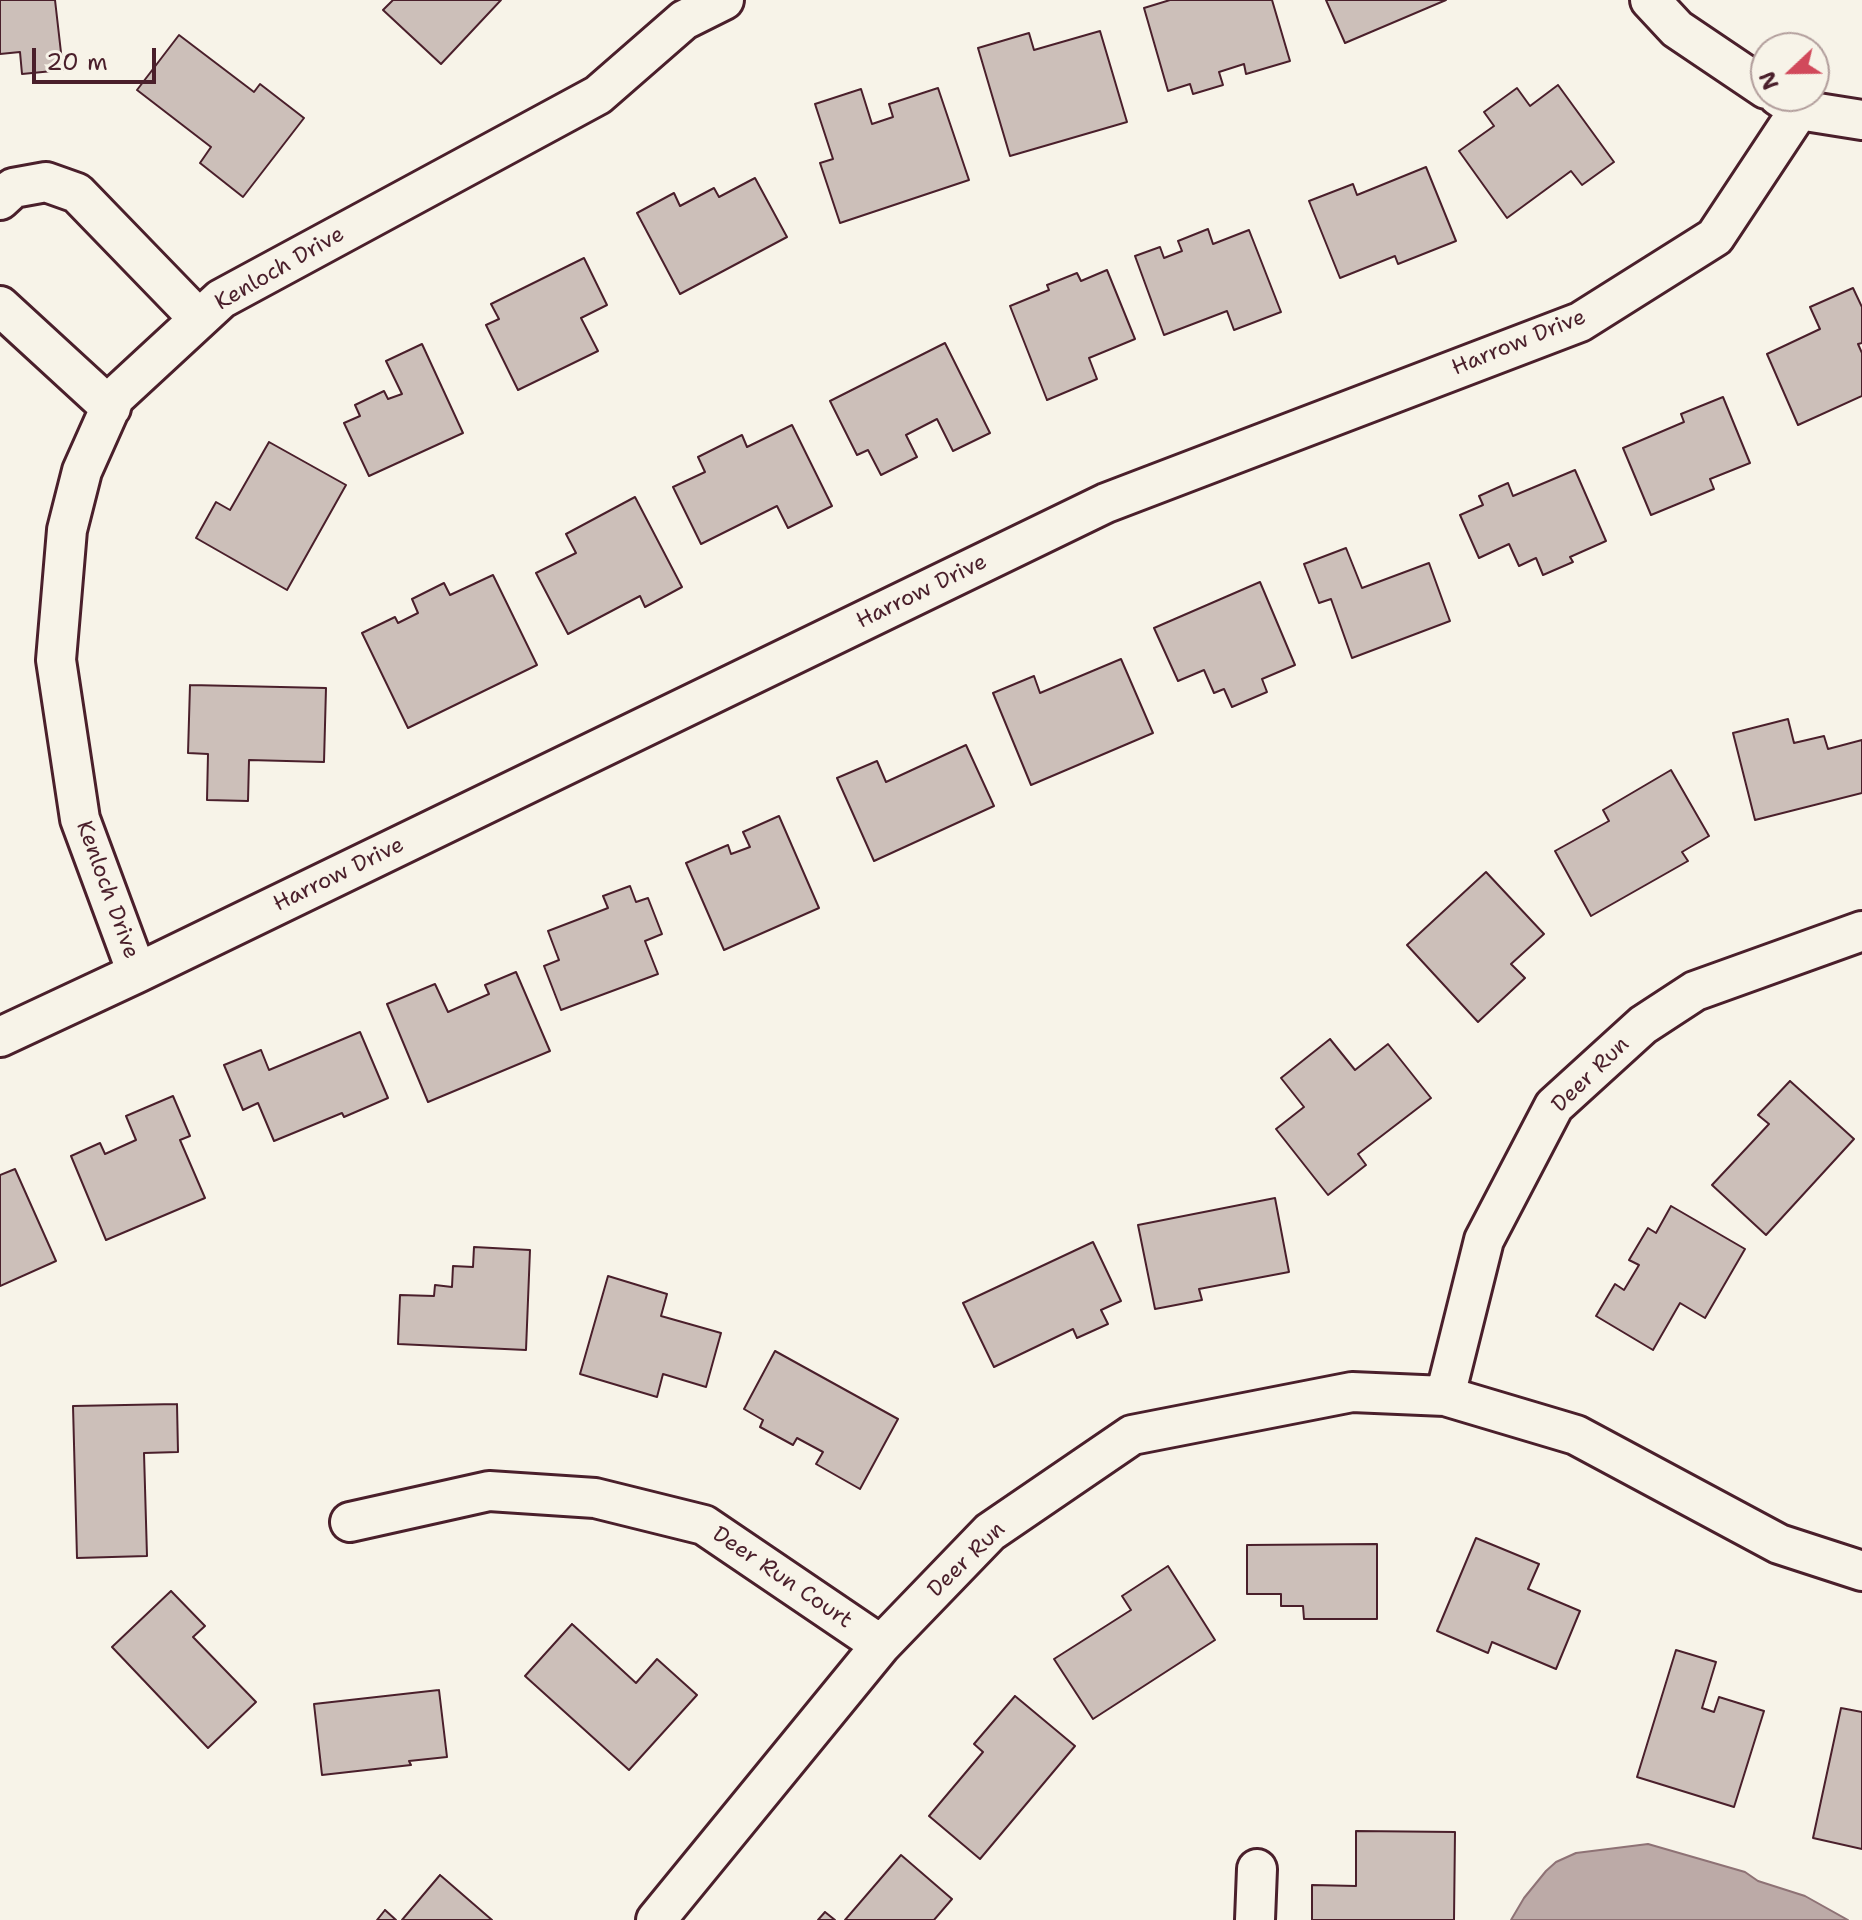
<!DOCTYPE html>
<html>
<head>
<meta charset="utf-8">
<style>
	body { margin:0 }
	#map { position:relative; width:1862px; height:1920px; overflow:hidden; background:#f7f3e8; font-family:"Shantell Sans",sans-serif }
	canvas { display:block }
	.north { position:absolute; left:1750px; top:32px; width:80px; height:80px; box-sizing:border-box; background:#f7f3e8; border:2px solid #b29e9c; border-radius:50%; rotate:248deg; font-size:22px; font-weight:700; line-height:32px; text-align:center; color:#4a1f2b }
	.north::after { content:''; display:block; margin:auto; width:28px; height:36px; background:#d1495b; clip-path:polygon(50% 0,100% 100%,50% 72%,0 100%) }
	.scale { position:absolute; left:32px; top:48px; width:124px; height:36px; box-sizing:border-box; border:4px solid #4a1f2b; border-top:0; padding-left:10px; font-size:24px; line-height:28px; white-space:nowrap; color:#4a1f2b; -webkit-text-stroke:6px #f7f3e8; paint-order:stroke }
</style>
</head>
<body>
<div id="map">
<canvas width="1862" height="1920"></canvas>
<div class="north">N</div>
<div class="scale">20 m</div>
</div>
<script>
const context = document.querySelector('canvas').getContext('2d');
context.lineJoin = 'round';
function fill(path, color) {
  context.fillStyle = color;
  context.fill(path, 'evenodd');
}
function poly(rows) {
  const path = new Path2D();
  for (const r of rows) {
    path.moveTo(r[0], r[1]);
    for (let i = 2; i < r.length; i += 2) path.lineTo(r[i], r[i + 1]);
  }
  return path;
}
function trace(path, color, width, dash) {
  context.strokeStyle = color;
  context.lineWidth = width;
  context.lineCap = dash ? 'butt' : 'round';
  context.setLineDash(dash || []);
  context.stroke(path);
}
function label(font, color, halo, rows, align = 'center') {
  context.font = font + ' "Shantell Sans",sans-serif';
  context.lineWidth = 8;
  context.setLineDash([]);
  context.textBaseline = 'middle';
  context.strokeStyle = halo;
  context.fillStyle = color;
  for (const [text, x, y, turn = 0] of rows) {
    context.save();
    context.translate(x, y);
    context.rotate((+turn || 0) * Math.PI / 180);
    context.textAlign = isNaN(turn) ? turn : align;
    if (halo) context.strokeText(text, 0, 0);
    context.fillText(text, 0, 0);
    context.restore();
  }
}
const water = poly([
	[1648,1844,1745,1872,1758,1881,1805,1896,1848,1920,1511,1920,1524,1898,1546,1871,1556,1862,1576,1853,1648,1844]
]);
const building = poly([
	[0,0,55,0,63,70,22,74,20,52,0,54,0,0],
	[393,0,501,0,441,64,383,10,393,0],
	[1170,0,1272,0,1290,61,1246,74,1244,64,1219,72,1223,85,1193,94,1190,84,1168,91,1144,8,1170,0],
	[1326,0,1446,0,1345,43,1326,0],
	[1100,31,1127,122,1010,156,978,48,1029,33,1034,50,1100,31],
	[179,35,254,92,260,84,304,118,243,197,200,163,211,147,137,90,179,35],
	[1558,85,1614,162,1582,185,1571,171,1507,218,1459,151,1494,126,1484,112,1517,88,1530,106,1558,85],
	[938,88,969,180,840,223,820,163,833,159,815,104,861,89,872,124,893,117,889,104,938,88],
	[1426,167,1456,241,1398,264,1395,256,1340,278,1309,201,1353,184,1357,195,1426,167],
	[755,178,787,237,680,294,637,213,674,193,680,206,714,188,719,197,755,178],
	[1208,229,1213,244,1249,230,1281,312,1234,330,1227,311,1164,335,1135,256,1160,247,1164,258,1182,251,1178,241,1208,229],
	[584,258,607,305,581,318,598,351,518,390,486,325,499,319,491,304,584,258],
	[1107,270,1135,339,1089,358,1097,379,1047,400,1010,306,1049,290,1047,285,1077,273,1081,281,1107,270],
	[1853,288,1862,307,1862,343,1858,344,1862,353,1862,396,1798,425,1767,354,1820,329,1810,307,1853,288],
	[945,343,990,433,953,451,937,419,906,435,917,457,881,475,868,450,857,455,830,401,945,343],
	[422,344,463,433,369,476,344,423,360,416,355,405,384,391,388,399,402,394,386,361,422,344],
	[1723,397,1750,463,1710,479,1714,489,1651,515,1623,448,1684,422,1681,414,1723,397],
	[792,425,832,506,788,528,777,506,701,544,673,487,705,472,698,457,742,435,747,447,792,425],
	[269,442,346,485,287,590,196,538,216,502,230,510,269,442],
	[1575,470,1606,541,1570,557,1573,562,1543,575,1536,558,1519,566,1509,544,1479,558,1460,515,1483,505,1479,496,1508,483,1513,496,1575,470],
	[635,497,682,587,645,607,640,596,568,634,536,573,576,553,566,534,635,497],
	[1346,548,1362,588,1429,563,1450,621,1352,658,1331,599,1319,603,1304,564,1346,548],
	[493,575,537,665,408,728,362,633,395,617,398,623,418,613,412,599,444,583,450,595,493,575],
	[1260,582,1295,665,1262,679,1267,692,1232,707,1224,689,1214,693,1204,670,1178,681,1154,628,1260,582],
	[1121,659,1153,733,1031,785,993,693,1034,676,1040,693,1121,659],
	[190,685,326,688,324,762,249,760,248,801,207,800,208,754,188,753,190,685],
	[1788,719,1794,743,1824,736,1828,749,1862,740,1862,793,1755,820,1733,733,1788,719],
	[966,745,994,806,874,861,837,778,877,761,886,782,966,745],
	[1671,770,1709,836,1682,852,1688,861,1591,916,1555,851,1609,821,1603,810,1671,770],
	[779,816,819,908,724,950,686,863,728,845,731,854,750,847,743,832,779,816],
	[1486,872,1544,934,1511,964,1525,978,1478,1022,1407,945,1486,872],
	[630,886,636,902,648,898,662,934,645,941,658,974,561,1010,544,966,559,960,548,931,608,908,603,896,630,886],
	[516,972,550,1051,428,1102,387,1004,435,984,448,1012,489,994,485,985,516,972],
	[360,1032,388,1098,344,1117,342,1113,274,1141,258,1103,243,1110,224,1065,261,1050,269,1070,360,1032],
	[1330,1039,1355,1070,1388,1044,1431,1098,1358,1154,1366,1165,1328,1195,1276,1129,1304,1107,1281,1078,1330,1039],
	[1790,1081,1854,1139,1766,1235,1712,1185,1769,1124,1758,1115,1790,1081],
	[173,1096,190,1136,180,1140,205,1198,106,1240,71,1156,100,1143,105,1154,136,1140,126,1116,173,1096],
	[15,1169,56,1261,0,1286,0,1175,15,1169],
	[1275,1198,1289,1272,1199,1289,1202,1300,1155,1309,1138,1225,1275,1198],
	[1671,1206,1745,1249,1705,1318,1680,1303,1653,1350,1596,1316,1615,1284,1624,1290,1639,1265,1629,1260,1648,1228,1656,1233,1671,1206],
	[1093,1242,1121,1301,1101,1310,1108,1324,1077,1338,1073,1329,994,1367,963,1303,1093,1242],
	[474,1247,530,1250,526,1350,398,1344,400,1295,434,1296,435,1285,452,1287,453,1266,473,1267,474,1247],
	[608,1276,667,1294,661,1316,721,1333,706,1387,663,1374,657,1397,580,1374,608,1276],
	[775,1351,898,1419,860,1489,816,1464,823,1452,797,1438,793,1445,760,1427,763,1420,744,1409,775,1351],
	[177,1404,178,1452,144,1453,147,1556,77,1558,73,1406,177,1404],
	[1476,1538,1539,1564,1528,1589,1580,1611,1556,1669,1492,1642,1488,1653,1437,1631,1476,1538],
	[1377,1544,1377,1619,1304,1619,1303,1606,1281,1606,1281,1594,1247,1594,1247,1545,1377,1544],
	[1168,1566,1215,1640,1093,1719,1054,1659,1131,1610,1122,1596,1168,1566],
	[171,1591,205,1626,193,1637,256,1702,208,1748,112,1647,171,1591],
	[572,1624,636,1683,657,1659,697,1695,629,1770,525,1676,572,1624],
	[1676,1650,1716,1662,1702,1708,1714,1712,1719,1697,1764,1711,1734,1807,1637,1777,1676,1650],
	[439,1690,447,1757,409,1761,411,1765,322,1775,314,1704,439,1690],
	[1015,1696,1075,1746,980,1859,929,1816,983,1752,974,1744,1015,1696],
	[1841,1708,1862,1712,1862,1849,1813,1838,1841,1708],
	[1356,1831,1455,1832,1454,1920,1312,1920,1312,1885,1356,1886,1356,1831],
	[901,1855,952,1899,934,1920,845,1920,901,1855],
	[440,1875,492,1920,402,1920,440,1875],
	[385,1910,396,1920,377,1920,385,1910],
	[825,1912,835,1920,818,1920,825,1912]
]);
const minor = poly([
	[1650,0,1677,29,1766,89],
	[1778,96,1799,110,1862,120],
	[0,200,13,188,46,182,77,193,198,318],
	[0,306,111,408],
	[137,973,80,819,56,660,67,530,82,471,115,397,221,299,598,95,684,20,724,0],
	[0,1037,137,973,1106,503,1580,322,1715,237,1799,110],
	[1445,1396,1484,1240,1554,1106,1643,1025,1695,991,1862,931],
	[350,1522,489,1491,595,1498,704,1525,881,1645],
	[656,1920,881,1645,990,1532,1132,1435,1352,1392,1445,1396,1576,1435,1779,1544,1862,1571],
	[1255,1920,1257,1869]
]);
const streetNames = [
	["Kenloch Drive",280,269,-30],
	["Harrow Drive",1519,343,-22],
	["Harrow Drive",922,592,-26],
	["Harrow Drive",339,875,-26],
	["Kenloch Drive",107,890,70],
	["Deer Run",1591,1075,-44],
	["Deer Run",967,1560,-44],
	["Deer Run Court",782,1578,34]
];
fill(water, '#bcaaa7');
trace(water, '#8e7275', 2);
fill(building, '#ccbfb9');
trace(building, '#4a1f2b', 2);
trace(minor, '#4a1f2b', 44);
trace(minor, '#f7f3e8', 38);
label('22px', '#4a1f2b', '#f7f3e8', streetNames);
</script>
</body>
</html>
